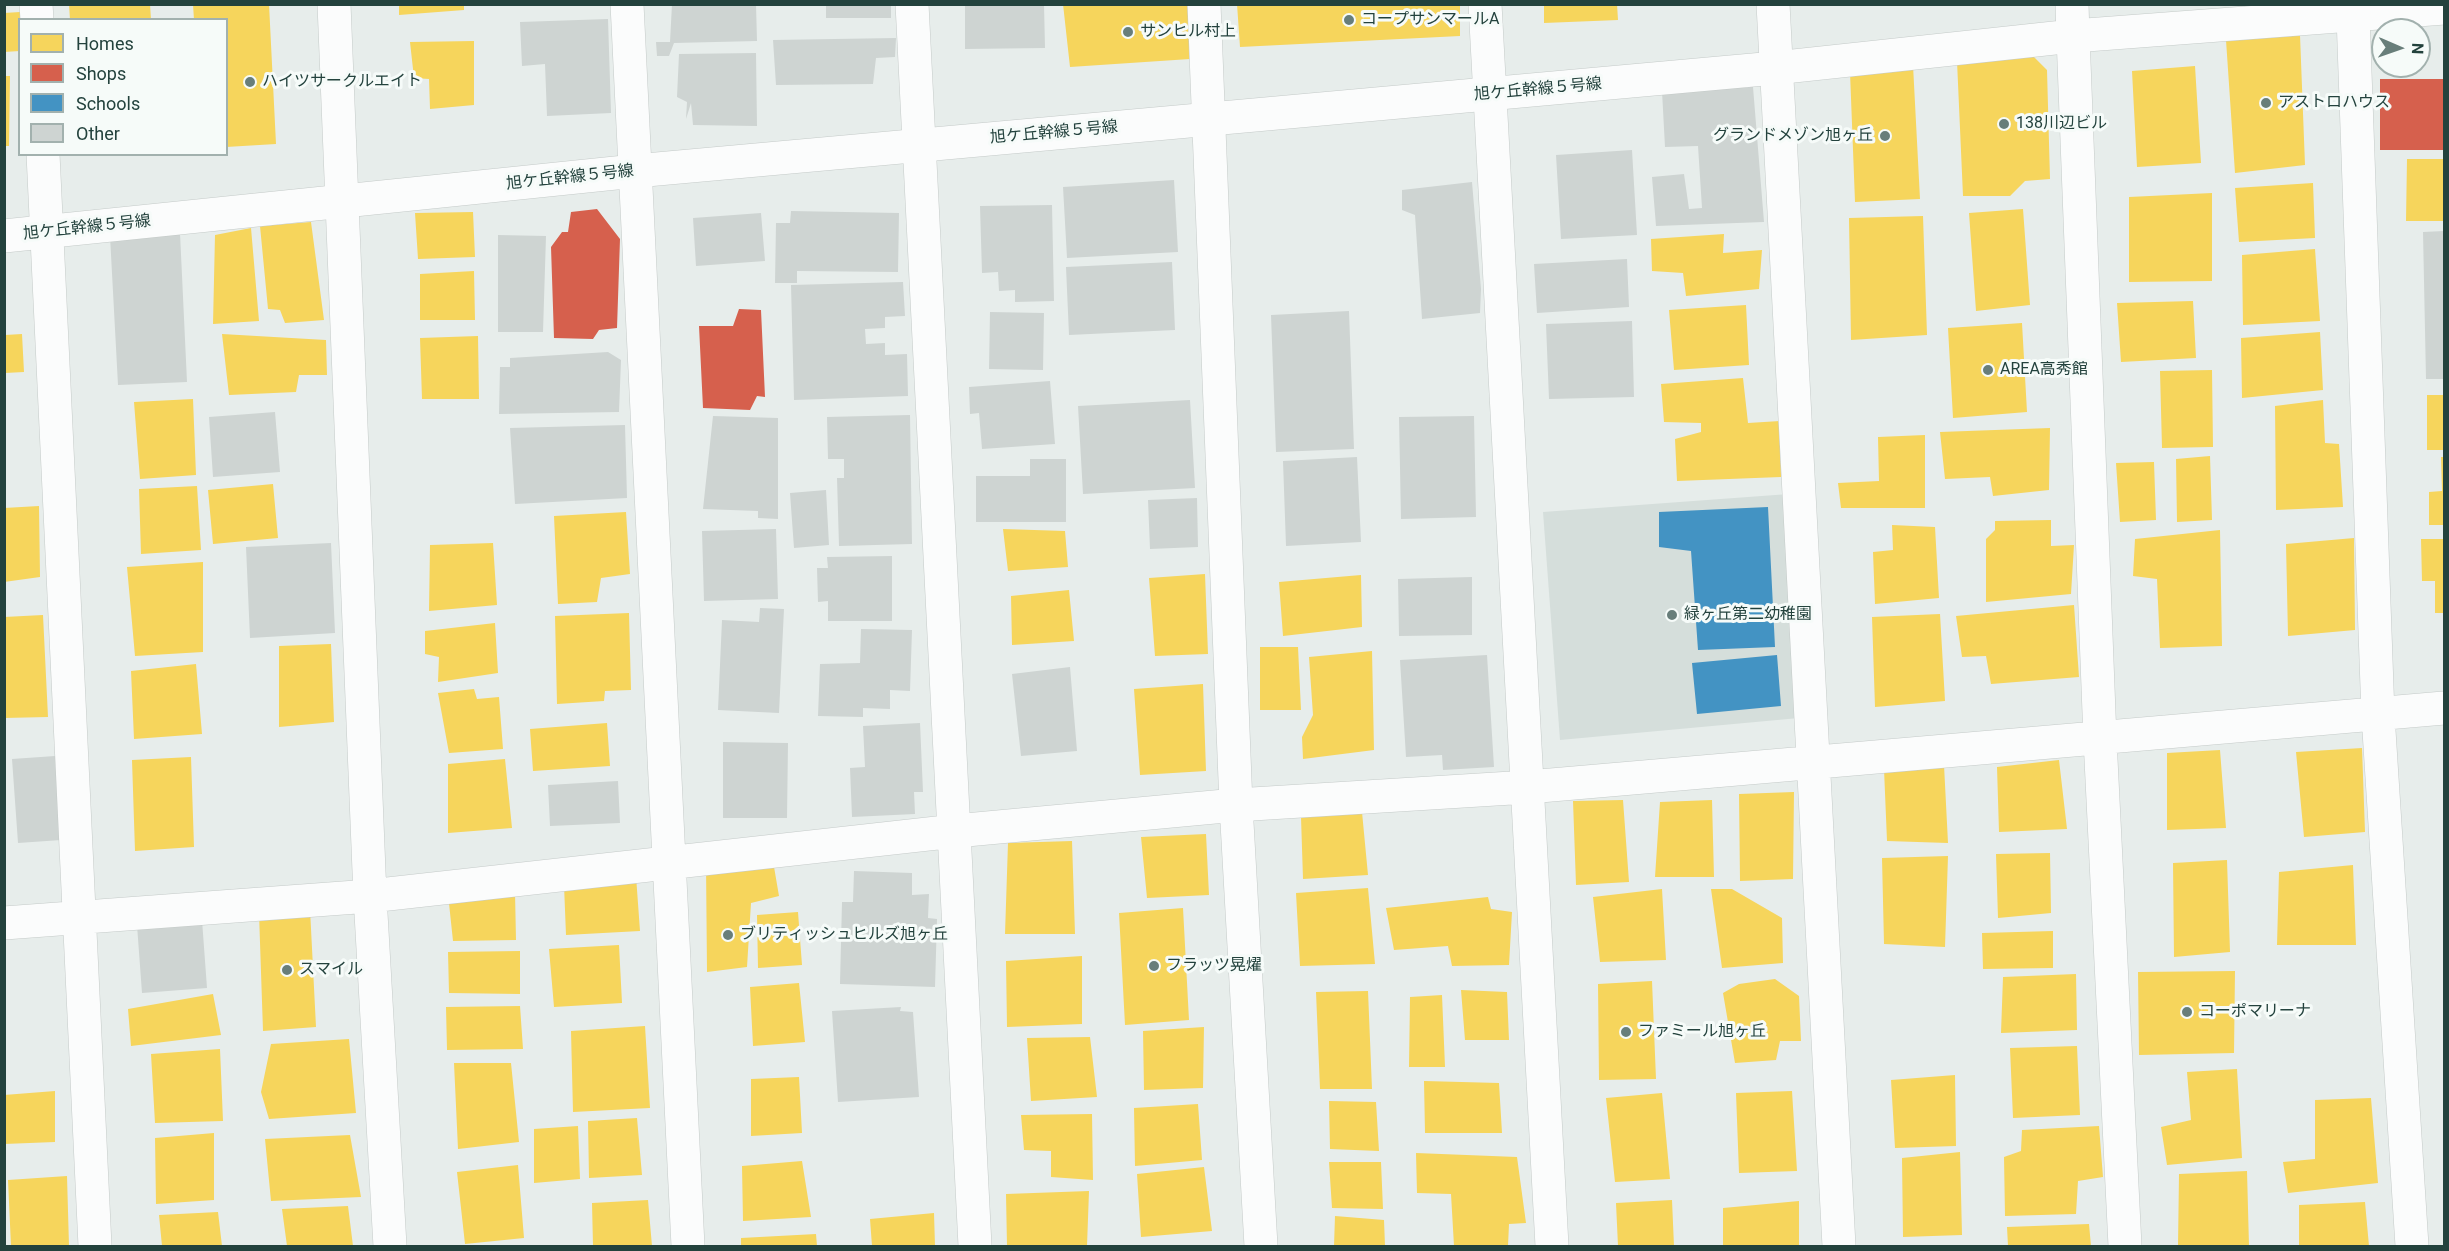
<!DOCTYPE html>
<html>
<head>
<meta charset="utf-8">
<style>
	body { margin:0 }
	#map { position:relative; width:2449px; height:1251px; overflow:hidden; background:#e7edeb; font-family:Roboto,sans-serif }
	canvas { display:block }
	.frame { position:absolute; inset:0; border:6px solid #23423d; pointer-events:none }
	.legend { position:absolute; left:18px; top:18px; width:210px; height:138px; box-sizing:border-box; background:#f6fbf9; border:2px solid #a2b1ae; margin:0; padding:8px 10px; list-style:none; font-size:18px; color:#23423d }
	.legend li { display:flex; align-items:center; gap:12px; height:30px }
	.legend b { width:30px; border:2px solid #a2b1ae }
	.north { position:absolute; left:2371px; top:18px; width:60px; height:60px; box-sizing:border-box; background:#f6fbf9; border:2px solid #a2b1ae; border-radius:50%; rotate:92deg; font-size:16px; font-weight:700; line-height:24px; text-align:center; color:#23423d }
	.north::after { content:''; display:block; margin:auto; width:21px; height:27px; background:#687e7a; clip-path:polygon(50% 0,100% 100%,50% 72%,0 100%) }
</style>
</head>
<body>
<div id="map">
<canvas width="2449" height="1251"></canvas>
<div class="frame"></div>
<ul class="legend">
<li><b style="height:16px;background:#f6d55c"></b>Homes</li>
<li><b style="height:16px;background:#d6604d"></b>Shops</li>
<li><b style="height:16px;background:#4393c3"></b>Schools</li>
<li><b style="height:16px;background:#ced4d2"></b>Other</li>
</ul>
<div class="north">N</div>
</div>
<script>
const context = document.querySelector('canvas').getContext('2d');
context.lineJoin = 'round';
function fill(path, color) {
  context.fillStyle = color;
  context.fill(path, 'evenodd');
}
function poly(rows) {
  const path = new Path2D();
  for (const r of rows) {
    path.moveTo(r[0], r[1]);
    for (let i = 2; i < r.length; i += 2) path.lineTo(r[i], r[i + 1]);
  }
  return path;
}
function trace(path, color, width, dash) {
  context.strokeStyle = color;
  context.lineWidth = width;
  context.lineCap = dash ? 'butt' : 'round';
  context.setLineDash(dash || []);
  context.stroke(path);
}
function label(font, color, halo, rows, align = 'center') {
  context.font = font + ' Roboto,"Noto Sans JP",sans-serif';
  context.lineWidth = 6;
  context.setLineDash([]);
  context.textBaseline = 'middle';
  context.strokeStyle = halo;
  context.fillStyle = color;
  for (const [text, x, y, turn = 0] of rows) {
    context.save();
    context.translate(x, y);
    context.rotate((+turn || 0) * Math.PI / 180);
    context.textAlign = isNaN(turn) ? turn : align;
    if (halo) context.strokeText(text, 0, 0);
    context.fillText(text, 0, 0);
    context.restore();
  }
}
const built = poly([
	[1789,494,1799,718,1560,740,1543,512]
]);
const homes = poly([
	[69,4,150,4,151,20,70,20],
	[193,4,269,4,276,144,226,147,226,20,194,20],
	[399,4,464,4,464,10,399,15],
	[1063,4,1189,4,1190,59,1070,67],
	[1237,4,1460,4,1460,36,1240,47],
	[1544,4,1617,4,1618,20,1544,23],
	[20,12,20,51,4,52,4,13],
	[2300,35,2305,165,2235,173,2226,40],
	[474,41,474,105,430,109,429,79,414,78,410,42],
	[2033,56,2047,70,2050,179,2025,181,2010,196,1963,196,1957,61],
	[1913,65,1920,199,1855,202,1850,72],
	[2195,66,2201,163,2137,167,2132,71],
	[4,76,10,76,9,146,4,146],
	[2407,159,2444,159,2444,221,2406,221],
	[2313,183,2315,238,2239,242,2235,188],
	[2212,193,2212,281,2129,282,2129,197],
	[2023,209,2030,305,1976,311,1969,213],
	[473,212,475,257,418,259,415,213],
	[1923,216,1927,335,1851,340,1849,218],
	[311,222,324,320,285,323,280,310,268,309,260,226],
	[251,228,259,321,213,324,215,235],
	[1724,234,1723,253,1762,250,1759,289,1686,296,1683,273,1652,271,1651,239],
	[2315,249,2320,321,2243,325,2242,255],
	[474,271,475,320,420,320,420,274],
	[2193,301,2196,358,2121,362,2117,303],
	[1746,305,1749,365,1674,370,1669,310],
	[2022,323,2027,412,1953,418,1948,328],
	[2320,332,2323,390,2242,398,2241,338],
	[22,334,24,372,5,373,5,335],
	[222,334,326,340,327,375,299,375,296,392,229,395],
	[478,336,479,399,422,399,420,338],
	[2212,370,2213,447,2162,448,2160,371],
	[1743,378,1748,423,1780,421,1781,477,1677,481,1675,439,1701,432,1701,423,1664,422,1661,384],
	[2427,395,2444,395,2444,450,2427,450],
	[193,399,196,475,140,479,134,402],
	[2323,400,2325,443,2339,444,2343,507,2276,510,2275,406],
	[2050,428,2049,490,1993,496,1990,477,1945,479,1940,432],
	[1925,435,1925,508,1841,508,1838,483,1879,481,1878,437],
	[2210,456,2212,520,2177,522,2176,459],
	[2441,457,2444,457,2444,525,2429,525,2429,492,2442,491],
	[2154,462,2156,520,2120,522,2116,463],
	[273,484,278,538,213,544,208,490],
	[197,486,201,550,141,554,139,489],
	[39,506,40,577,4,582,4,508],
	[626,512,630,574,601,578,597,602,558,604,554,516],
	[2051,520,2051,546,2074,545,2071,594,1986,602,1986,539,1995,530,1995,521],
	[1892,525,1935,527,1939,598,1875,604,1873,552,1893,550],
	[1003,529,1065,531,1068,567,1008,571],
	[2220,530,2222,646,2160,648,2157,579,2133,576,2135,539],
	[2354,538,2355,630,2288,636,2286,544],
	[2421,539,2444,539,2444,613,2435,613,2435,581,2422,581],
	[493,543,497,605,429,611,430,545],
	[203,562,203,652,135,656,127,567],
	[1205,574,1208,654,1155,656,1149,578],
	[1361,575,1362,627,1283,636,1279,582],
	[1069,590,1074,641,1012,645,1011,596],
	[2074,605,2079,677,1991,684,1986,656,1962,657,1956,616],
	[629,613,631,690,605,691,604,701,557,704,555,616],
	[1940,614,1945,701,1875,707,1872,617],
	[43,615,48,717,4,718,4,617],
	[495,623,498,673,438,682,439,657,425,654,425,631],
	[331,644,334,722,279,727,279,646],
	[1260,647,1298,647,1301,710,1260,710],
	[1372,651,1374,750,1303,759,1302,737,1313,715,1309,657],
	[196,664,202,734,134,739,131,671],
	[1203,684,1206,771,1140,775,1134,689],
	[474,689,477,699,499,697,503,749,449,753,438,693],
	[607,723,610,766,533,771,530,729],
	[2362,748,2365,832,2304,837,2296,752],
	[2220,750,2226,828,2167,830,2167,753],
	[191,757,194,847,135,851,132,760],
	[505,759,512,828,448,833,448,764],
	[2059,760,2067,829,1999,832,1997,767],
	[1944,765,1948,843,1887,841,1884,769],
	[1794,792,1793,879,1740,881,1739,794],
	[1623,800,1629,882,1576,885,1573,801],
	[1712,800,1714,877,1655,877,1660,802],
	[1362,812,1368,875,1303,879,1301,817],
	[1206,834,1209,895,1147,898,1141,837],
	[1072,841,1075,934,1005,934,1008,843],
	[2050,853,2051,913,1998,918,1996,854],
	[1948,856,1945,947,1884,944,1882,858],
	[2227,860,2230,952,2174,957,2173,863],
	[773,861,779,896,751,903,747,967,707,972,706,863],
	[2353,865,2356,945,2277,945,2279,872],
	[636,876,640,931,566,935,564,885],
	[1368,888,1375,964,1300,966,1296,893],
	[1662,889,1666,960,1600,962,1593,897],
	[1711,889,1732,889,1782,918,1783,963,1722,968],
	[515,892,516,940,453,941,448,894],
	[1488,897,1491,909,1512,912,1509,965,1452,966,1448,946,1394,950,1386,908],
	[1183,908,1189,1020,1125,1025,1119,913],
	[310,909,316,1027,263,1031,259,913],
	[798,912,802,965,758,968,757,915],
	[2053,931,2053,968,1983,969,1982,933],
	[619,945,622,1003,554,1007,549,949],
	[520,951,520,994,449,993,448,952],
	[1082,956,1082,1024,1007,1027,1006,961],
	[2235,971,2234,1053,2139,1055,2138,972],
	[2076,974,2077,1030,2001,1033,2003,977],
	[1775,979,1799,996,1801,1041,1780,1041,1776,1060,1735,1063,1723,993,1739,984],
	[1652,981,1656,1079,1599,1080,1598,984],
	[799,983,805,1042,753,1046,750,987],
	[1461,990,1507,992,1509,1040,1465,1040],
	[1368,991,1372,1089,1320,1089,1316,992],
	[213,994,221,1035,131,1046,128,1009],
	[1442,995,1445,1067,1409,1067,1410,997],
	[520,1006,523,1049,447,1050,446,1007],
	[645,1026,650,1108,573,1112,571,1031],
	[1204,1027,1203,1088,1144,1090,1143,1031],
	[1090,1037,1097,1097,1031,1101,1027,1038],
	[349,1039,356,1113,269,1119,261,1092,271,1044],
	[2077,1046,2080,1115,2013,1118,2010,1048],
	[220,1049,223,1121,155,1123,151,1054],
	[454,1063,511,1063,519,1142,458,1149],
	[2237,1069,2242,1158,2167,1165,2161,1127,2191,1120,2187,1072],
	[1955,1075,1956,1146,1895,1148,1891,1080],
	[799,1077,802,1133,751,1136,751,1079],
	[1424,1081,1499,1083,1502,1133,1425,1133],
	[55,1091,55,1142,4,1144,4,1095],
	[1792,1091,1797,1171,1739,1173,1736,1093],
	[1662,1093,1670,1179,1615,1182,1606,1098],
	[2371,1098,2378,1183,2288,1193,2283,1162,2315,1159,2315,1100],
	[1329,1101,1376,1102,1379,1151,1330,1149],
	[1198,1104,1202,1160,1135,1166,1134,1108],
	[1092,1114,1093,1180,1051,1177,1051,1151,1024,1150,1021,1115],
	[637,1118,642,1175,589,1178,588,1121],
	[578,1126,580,1179,534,1183,534,1129],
	[2099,1126,2103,1177,2078,1181,2076,1214,2005,1216,2004,1157,2021,1151,2022,1130],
	[214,1133,214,1200,156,1204,155,1138],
	[350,1135,361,1197,271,1201,265,1139],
	[1960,1152,1962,1235,1903,1237,1902,1158],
	[1416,1153,1517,1157,1526,1223,1509,1224,1508,1246,1454,1246,1451,1194,1417,1193],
	[802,1161,811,1217,743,1221,742,1166],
	[1329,1162,1381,1162,1383,1209,1332,1208],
	[518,1165,524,1238,465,1244,457,1172],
	[1204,1167,1212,1231,1141,1237,1137,1174],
	[2247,1171,2249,1246,2178,1246,2179,1174],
	[67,1176,69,1246,11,1246,8,1180],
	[1089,1191,1087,1246,1007,1246,1006,1194],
	[648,1200,652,1246,593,1246,592,1203],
	[1672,1200,1674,1246,1618,1246,1616,1203],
	[1799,1201,1799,1246,1723,1246,1723,1208],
	[2365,1202,2369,1246,2299,1246,2299,1205],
	[348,1206,353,1246,287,1246,282,1209],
	[218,1212,222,1246,162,1246,159,1215],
	[934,1213,935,1246,872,1246,870,1219],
	[1335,1216,1384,1220,1385,1246,1334,1246],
	[2089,1224,2091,1246,2008,1246,2007,1227],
	[816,1234,817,1246,741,1246,741,1238]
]);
const shops = poly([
	[2380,79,2444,79,2444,150,2380,150],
	[597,209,620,239,617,328,599,330,593,339,554,338,551,247,562,232,568,232,571,212],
	[739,309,761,310,765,397,757,396,750,410,703,408,699,326,733,326]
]);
const schools = poly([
	[1768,507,1775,647,1698,650,1691,551,1659,547,1659,512],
	[1777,655,1781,706,1697,714,1692,663]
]);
const building = poly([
	[672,4,756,4,757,41,674,43,669,56,657,56,656,42,670,42],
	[826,4,891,4,891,18,826,18],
	[965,4,1044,4,1045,48,965,49],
	[608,19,611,113,547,116,545,64,522,66,520,22],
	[896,38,895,57,876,58,873,84,776,85,773,40],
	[756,53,757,126,693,125,691,103,686,119,687,102,677,97,679,54],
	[1753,87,1764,222,1656,226,1652,177,1684,174,1689,209,1702,208,1698,146,1665,147,1662,91],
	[1632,150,1637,235,1561,239,1556,155],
	[1174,180,1178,252,1067,258,1063,187],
	[1472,182,1481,289,1480,313,1422,319,1415,215,1402,210,1402,190],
	[1052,205,1054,301,1015,302,1015,290,999,291,998,272,982,273,980,206],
	[791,211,899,213,898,272,797,271,797,283,775,283,776,223,790,223],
	[761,213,765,261,696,266,693,218],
	[2444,231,2444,379,2426,379,2423,232],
	[180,233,187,382,118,385,110,236],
	[498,235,546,236,543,332,498,332],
	[1627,259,1629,307,1537,313,1534,264],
	[1172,262,1175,330,1069,335,1066,267],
	[903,282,905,316,885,317,885,328,865,329,866,344,885,343,885,355,907,354,908,396,794,400,791,285],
	[1349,311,1354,449,1276,452,1271,315],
	[990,312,1044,313,1043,370,989,369],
	[1632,321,1634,397,1549,399,1546,324],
	[608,352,621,360,619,412,499,414,500,367,510,367,510,358],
	[1050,381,1055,444,982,449,979,413,970,414,969,387],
	[1190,400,1195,488,1083,494,1078,406],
	[275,412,280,472,213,477,209,417],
	[910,415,912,544,839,546,837,478,844,478,844,459,828,459,827,417],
	[713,416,778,418,778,519,758,518,758,511,703,509],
	[1474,416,1476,517,1401,519,1399,417],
	[625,425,627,498,515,504,510,428],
	[1357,457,1361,542,1286,546,1283,461],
	[1030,459,1066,459,1066,522,976,522,976,476,1030,476],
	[826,490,829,545,794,548,790,493],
	[1197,498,1198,547,1150,549,1148,500],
	[776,529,778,599,704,601,702,531],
	[331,543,335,633,250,638,246,547],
	[892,556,892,621,828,621,828,601,818,602,817,568,828,568,827,557],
	[1472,577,1472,635,1399,636,1398,579],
	[760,608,784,609,779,713,718,710,722,620,759,622],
	[861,629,912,630,910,691,890,690,890,709,863,708,863,717,818,716,820,664,860,663],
	[1487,655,1494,767,1443,770,1442,755,1406,757,1400,660],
	[1070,667,1077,751,1021,756,1012,674],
	[920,723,923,792,914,792,915,814,852,817,850,768,865,767,863,726],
	[723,742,788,743,787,818,723,818],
	[55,756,61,840,18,843,12,759],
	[618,781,620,823,550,826,548,785],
	[854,871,912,873,912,895,929,894,928,918,937,919,935,987,840,984,842,902,853,902],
	[202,920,207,988,142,993,137,925],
	[901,1007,900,1011,913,1012,919,1097,838,1102,832,1011]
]);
const minor = poly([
	[36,4,37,20],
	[334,4,370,896,390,1246],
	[627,4,688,1246],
	[912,4,975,1246],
	[1204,4,1236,805,1261,1246],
	[1485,4,1552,1246],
	[1773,4,1839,1246],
	[2353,16,2378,715,2412,1246],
	[2073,36,2100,739,2125,1246],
	[43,154,95,1246],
	[4,923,370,896,955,831,1236,805,1528,787,2444,708]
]);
const tertiary = poly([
	[2072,4,2073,36],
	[4,236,635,171,1775,68,2073,36,2444,8]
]);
const markers = [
	[1349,20,6,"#687e7a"],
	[1128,32,6,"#687e7a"],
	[250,82,6,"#687e7a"],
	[2266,103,6,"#687e7a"],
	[2004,124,6,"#687e7a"],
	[1885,136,6,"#687e7a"],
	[1988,370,6,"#687e7a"],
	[1672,615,6,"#687e7a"],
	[728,935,6,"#687e7a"],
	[1154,966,6,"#687e7a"],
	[287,970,6,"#687e7a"],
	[2187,1012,6,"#687e7a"],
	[1626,1032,6,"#687e7a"]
];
const poiNames = [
	["コープサンマールA",1361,20],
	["サンヒル村上",1140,32],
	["ハイツサークルエイト",262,82],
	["アストロハウス",2278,103],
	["138川辺ビル",2016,124],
	["グランドメゾン旭ヶ丘",1873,136,"right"],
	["AREA高秀館",2000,370],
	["緑ヶ丘第二幼稚園",1684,615],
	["ブリティッシュヒルズ旭ヶ丘",740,935],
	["フラッツ晃燿",1166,966],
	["スマイル",299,970],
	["コーポマリーナ",2199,1012],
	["ファミール旭ヶ丘",1638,1032]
];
const streetNames = [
	["旭ケ丘幹線５号線",1538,90,-5],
	["旭ケ丘幹線５号線",1054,133,-5],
	["旭ケ丘幹線５号線",570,178,-6],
	["旭ケ丘幹線５号線",87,228,-6]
];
fill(built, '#d5dedb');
fill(homes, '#f6d55c');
fill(shops, '#d6604d');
fill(schools, '#4393c3');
fill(building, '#ced4d2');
trace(minor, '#c4cac8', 34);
trace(tertiary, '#c4cac8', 34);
trace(minor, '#fbfcfc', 33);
trace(tertiary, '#fbfcfc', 33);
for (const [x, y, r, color] of markers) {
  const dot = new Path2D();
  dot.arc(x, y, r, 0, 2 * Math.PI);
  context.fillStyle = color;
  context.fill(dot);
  trace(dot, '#f6fbf9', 2);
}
label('16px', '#23423d', '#f6fbf9', poiNames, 'left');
label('16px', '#23423d', '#f6fbf9', streetNames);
</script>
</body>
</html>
